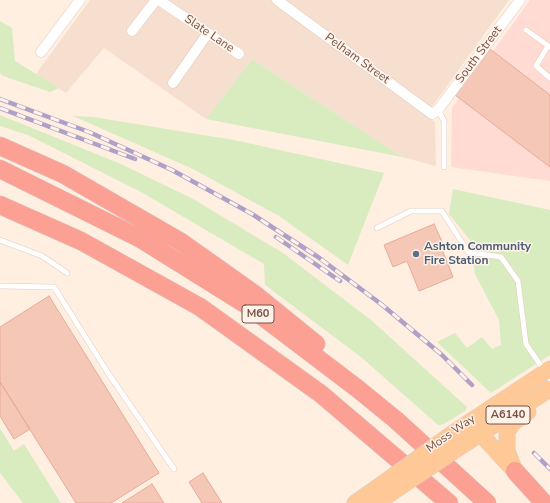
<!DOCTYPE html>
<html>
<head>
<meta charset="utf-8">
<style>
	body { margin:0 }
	canvas { display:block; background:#feefe1 }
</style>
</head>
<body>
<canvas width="550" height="503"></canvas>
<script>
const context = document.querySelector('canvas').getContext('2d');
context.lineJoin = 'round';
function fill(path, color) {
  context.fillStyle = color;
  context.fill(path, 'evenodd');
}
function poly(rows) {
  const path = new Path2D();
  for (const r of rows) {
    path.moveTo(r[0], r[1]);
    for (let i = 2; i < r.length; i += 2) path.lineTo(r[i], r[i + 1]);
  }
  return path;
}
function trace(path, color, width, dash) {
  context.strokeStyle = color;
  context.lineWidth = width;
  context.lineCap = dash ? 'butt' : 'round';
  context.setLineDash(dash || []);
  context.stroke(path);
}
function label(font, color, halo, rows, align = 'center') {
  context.font = font + ' "Nunito Sans",sans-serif';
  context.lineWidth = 3;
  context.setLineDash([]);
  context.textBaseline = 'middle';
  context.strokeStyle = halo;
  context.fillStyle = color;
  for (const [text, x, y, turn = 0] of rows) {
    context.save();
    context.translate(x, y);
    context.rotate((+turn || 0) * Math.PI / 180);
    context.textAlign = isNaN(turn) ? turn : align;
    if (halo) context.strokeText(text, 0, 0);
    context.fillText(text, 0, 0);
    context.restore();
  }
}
const residential = poly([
	[90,0,509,0,426,115,435,122,436,166,402,157,252,59,206,119,104,48,66,93,36,74]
]);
const commercial = poly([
	[530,0,550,0,550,181,451,167,452,108]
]);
const green = poly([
	[0,21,12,28,15,61,59,88,50,92,3,76,0,73],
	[252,59,402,157,206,119],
	[0,115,121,164,193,199,283,253,371,320,467,407,465,411,444,424,438,425,361,357,265,285,264,264,141,192,28,135,0,126],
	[73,116,93,117,234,140,384,173,348,265,279,216,193,169],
	[453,189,550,210,550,355,491,393,437,342,455,333,467,348,482,337,492,349,501,345,499,320,475,274,470,240,449,214],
	[0,428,14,451,24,444,61,503,23,503,0,473]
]);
const building = poly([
	[490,49,550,95,550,167,455,95,490,49],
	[434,224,444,246,441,247,453,277,419,291,407,261,393,267,384,245,434,224],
	[49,296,159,473,111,503,76,503,0,382,0,327,49,296],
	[0,382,30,429,14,439,0,416,0,382],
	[203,473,222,503,202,503,189,482,203,473],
	[152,484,164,503,122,503,152,484]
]);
const lane = poly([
	[526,30,550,47],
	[548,46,536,66,550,78],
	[438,110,444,121,444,167],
	[377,228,411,211,442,211,468,252,501,257,518,281,526,344,550,379],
	[0,240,42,256,67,273],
	[0,286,54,287,108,373,174,469]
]);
const street = poly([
	[159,0,239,54],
	[277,0,432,114,438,110,520,0],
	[132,31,156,0],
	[41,52,80,0],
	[173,83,208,33]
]);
const primary = poly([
	[474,427,511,467],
	[456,431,550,369],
	[466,443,550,389],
	[515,471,507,451,507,432,513,423,528,412],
	[355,503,385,482],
	[377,503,391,493]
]);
const highway = poly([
	[0,146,63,174,181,242,253,293,316,344],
	[0,169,141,239,250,307,358,389,396,420,487,503],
	[0,205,81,241,200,307,321,394,449,503],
	[515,471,544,503]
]);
const rail = poly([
	[0,99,89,132,172,170,252,214,318,257,381,304,442,355,472,385],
	[0,108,135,159],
	[276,237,340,281],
	[534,453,550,469]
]);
const primaryBridge = poly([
	[385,482,456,431],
	[391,493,466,443]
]);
const markers = [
	[416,254,4,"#5c6f8a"]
];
const shields = [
	[258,314,32],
	[508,415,44]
];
const shieldNames = [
	["M60",258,314],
	["A6140",508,415]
];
const streetNames = [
	["Slate Lane",209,34,34],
	["South Street",479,55,-53],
	["Pelham Street",357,59,36],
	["Moss Way",451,434,-35]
];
const serviceNames = [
	["Ashton Community",424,247],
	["Fire Station",424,261]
];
fill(residential, '#f6dfcf');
fill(commercial, '#ffdbd4');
fill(green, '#d8ecbf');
fill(building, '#f5c7b7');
trace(building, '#e8aa97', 1);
trace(lane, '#e4cbbf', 6);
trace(street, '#e4cbbf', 11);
trace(primary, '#d9cecb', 17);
trace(highway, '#d9cecb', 19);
trace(lane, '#fff', 5);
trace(street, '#fff', 10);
trace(primary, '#ffc997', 16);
trace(highway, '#fca094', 18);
trace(rail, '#afa0c7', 4.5);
trace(rail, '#fff3e9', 3, [9]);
trace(primaryBridge, '#d9cecb', 17, []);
trace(primaryBridge, '#ffc997', 16);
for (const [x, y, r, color] of markers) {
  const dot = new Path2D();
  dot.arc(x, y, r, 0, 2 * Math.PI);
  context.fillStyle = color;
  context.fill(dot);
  trace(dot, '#fff3e9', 1.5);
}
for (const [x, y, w] of shields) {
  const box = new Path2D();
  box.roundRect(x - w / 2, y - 9, w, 18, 3);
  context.fillStyle = '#fff3e9';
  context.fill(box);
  trace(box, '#775146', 1);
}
label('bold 11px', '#775146', null, shieldNames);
label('12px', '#775146', '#fff3e9', streetNames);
label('bold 12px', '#4e5e75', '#fff3e9', serviceNames, 'left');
</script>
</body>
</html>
